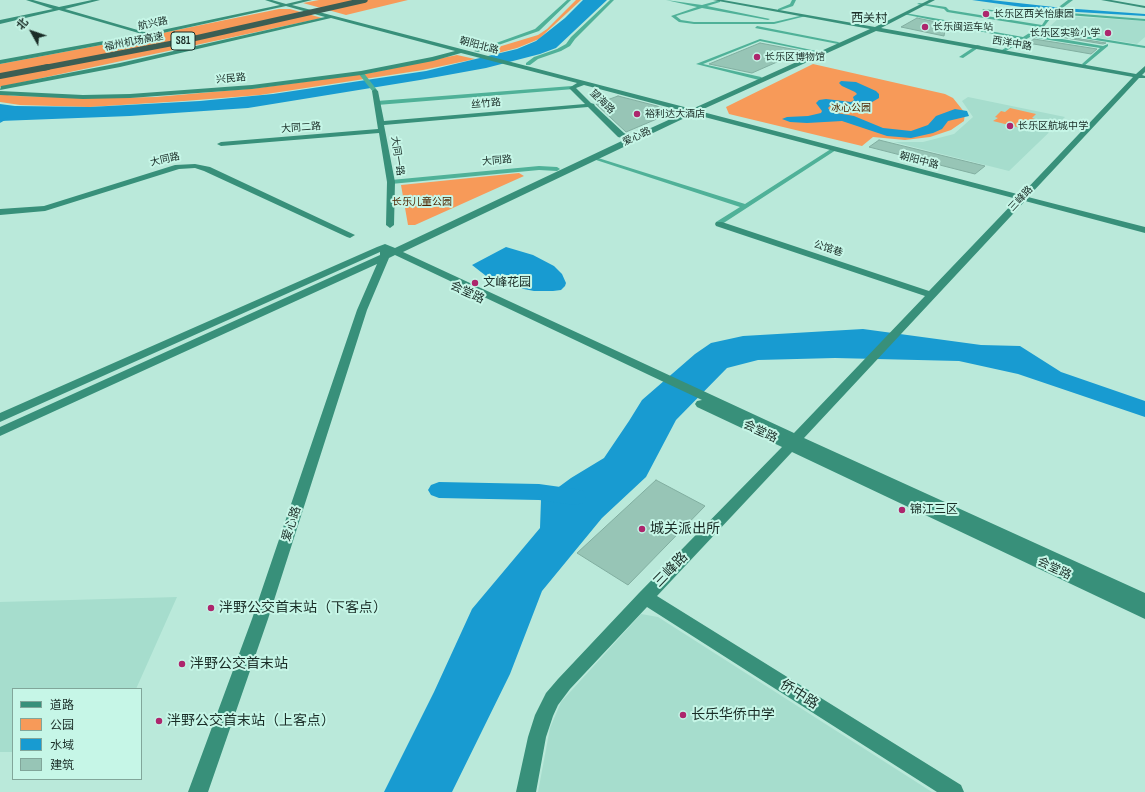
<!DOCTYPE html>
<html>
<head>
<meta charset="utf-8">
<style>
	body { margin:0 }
	#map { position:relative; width:1145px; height:792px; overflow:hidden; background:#bae9da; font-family:"Sofia Sans Condensed","Noto Sans SC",sans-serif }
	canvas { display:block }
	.legend { position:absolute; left:12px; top:688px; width:130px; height:92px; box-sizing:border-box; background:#c6f6e7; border:1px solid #81a69a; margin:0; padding:5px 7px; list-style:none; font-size:12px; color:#1a2d27 }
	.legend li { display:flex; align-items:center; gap:8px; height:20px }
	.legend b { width:20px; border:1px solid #81a69a }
	.north { position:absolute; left:12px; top:12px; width:40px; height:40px; -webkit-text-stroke:3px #c6f6e7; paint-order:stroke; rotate:310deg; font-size:11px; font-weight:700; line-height:16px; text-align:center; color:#1a2d27 }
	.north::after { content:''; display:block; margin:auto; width:14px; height:18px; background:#1a2d27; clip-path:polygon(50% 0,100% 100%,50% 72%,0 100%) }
</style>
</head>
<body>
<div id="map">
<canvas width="1145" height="792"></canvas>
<ul class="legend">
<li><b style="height:5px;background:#38907a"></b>道路</li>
<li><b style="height:11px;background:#f79a59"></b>公园</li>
<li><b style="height:11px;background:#189bd1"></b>水域</li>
<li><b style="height:11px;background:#97c5b6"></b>建筑</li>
</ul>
<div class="north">北</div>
</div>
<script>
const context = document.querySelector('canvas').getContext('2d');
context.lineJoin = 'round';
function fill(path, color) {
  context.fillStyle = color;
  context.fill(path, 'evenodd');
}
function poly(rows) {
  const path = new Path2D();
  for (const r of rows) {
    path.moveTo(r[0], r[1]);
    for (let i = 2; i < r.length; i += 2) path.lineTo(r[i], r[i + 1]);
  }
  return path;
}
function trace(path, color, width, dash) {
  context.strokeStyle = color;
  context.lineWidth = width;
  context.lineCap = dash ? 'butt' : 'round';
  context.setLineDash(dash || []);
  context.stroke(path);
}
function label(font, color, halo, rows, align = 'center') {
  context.font = font + ' "Sofia Sans Condensed","Noto Sans SC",sans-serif';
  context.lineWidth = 4;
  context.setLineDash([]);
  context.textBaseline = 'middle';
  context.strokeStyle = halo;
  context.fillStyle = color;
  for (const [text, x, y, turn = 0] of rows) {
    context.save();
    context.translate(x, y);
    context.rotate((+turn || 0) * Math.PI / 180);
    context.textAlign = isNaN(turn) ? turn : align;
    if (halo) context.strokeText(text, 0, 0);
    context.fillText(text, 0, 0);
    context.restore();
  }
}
const built = poly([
	[1061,16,1145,21,1145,37,1137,44,1047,29],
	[968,97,1065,117,1009,171,894,142,923,142,954,134,973,117,962,101],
	[177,597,136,689,13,689,13,752,0,752,0,602],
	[641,614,658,617,932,792,538,792,550,728,561,702]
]);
const green = poly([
	[319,0,408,0,346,15,303,3],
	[576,0,581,0,539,39,517,48,498,53,495,48,538,35,547,29],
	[279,9,290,9,322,18,0,87,0,64,133,39],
	[457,55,475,59,423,70,260,95,184,101,89,107,20,105,0,102,0,94,15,96,111,98,155,97,258,88,370,73],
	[813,64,945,94,953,98,965,113,964,121,951,130,930,137,905,140,873,137,862,146,729,114,726,107],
	[1010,108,1036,114,1032,118,1035,119,1029,124,1026,123,1021,128,993,121,998,118,995,117,1001,111,1005,112],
	[519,173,524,176,415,225,408,225,401,185]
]);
const water = poly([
	[583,0,607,0,556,48,540,54,486,68,420,80,248,108,130,116,0,121,0,104,15,106,90,107,200,101,273,94,426,71,517,49,536,41,565,18],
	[972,0,991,0,1063,8,1145,14,1145,16,1043,10],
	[841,81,856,82,876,91,879,94,879,98,867,105,830,106,828,108,831,112,854,116,883,128,911,131,928,125,936,116,955,109,967,111,969,116,948,121,942,129,933,133,911,138,887,136,842,121,807,123,790,122,782,119,787,117,808,116,821,113,822,111,816,103,819,100,826,99,851,102,854,100,853,97,857,94,855,92,842,86,839,83],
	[506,247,533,255,554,266,562,274,566,283,565,286,561,290,553,291,534,291,509,286,490,279,472,265],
	[863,329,981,345,1020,346,1061,372,1145,401,1145,417,1018,374,959,361,835,358,758,360,727,368,676,420,646,477,602,518,542,591,510,674,452,792,384,792,434,692,472,609,540,528,541,500,571,478,604,458,629,421,642,400,695,354,711,343,743,336]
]);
const stream = poly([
	[0,122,7,118]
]);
const river = poly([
	[439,482,539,484,575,489,583,491,586,497,583,503,575,505,539,500,439,498,431,495,428,490,431,485,439,482]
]);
const building = poly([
	[917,18,946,24,944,36,901,27,917,18],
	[1043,33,1106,43,1103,44,1042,34,1043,33],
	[1034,39,1097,49,1091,54,1028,43,1034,39],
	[760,43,802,51,752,73,709,64,760,43],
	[618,96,657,106,671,113,626,132,596,104,618,96],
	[879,140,985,166,975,174,869,147,879,140],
	[656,480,705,506,628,585,577,553,656,480]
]);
const street = poly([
	[567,0,571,0,539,31,478,52,474,51,535,29,567,0],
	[610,0,614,0,575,39,570,46,561,51,538,59,530,65,526,65,526,63,534,57,557,49,566,44,571,37,610,0],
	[666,0,702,5,720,0,720,2,707,6,770,19,768,20,702,8,676,16,681,20,694,22,774,22,804,15,806,16,774,24,694,24,679,22,671,16,697,7,666,0],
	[792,0,796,0,793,6,778,11,778,9,790,4,792,0],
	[1068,0,1073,0,1057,12,1145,19,1145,21,1054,14,1042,29,1145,46,1145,48,1039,31,1033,34,1103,46,1108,44,1108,46,1084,66,1082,64,1100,48,1030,37,1004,52,1002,50,1020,39,952,26,950,25,952,24,903,14,905,13,956,22,958,23,956,25,1023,37,1039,27,947,12,944,9,917,4,919,3,946,7,949,10,1042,25,1046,19,982,10,984,9,1048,17,1052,12,1068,0],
	[757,26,838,42,840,43,838,44,755,28,757,26],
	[760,39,821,52,819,53,760,41,703,64,761,77,762,78,759,80,696,64,760,39],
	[977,45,981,46,963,58,959,57,977,45],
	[359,72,363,72,377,90,377,92,373,92,358,73,359,72],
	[572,86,575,88,574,89,377,105,374,103,377,101,572,86],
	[834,147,837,149,836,150,719,226,716,226,716,222,740,207,590,158,595,157,745,204,834,147],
	[539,166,557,167,560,169,557,171,539,170,391,184,388,182,391,180,539,166]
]);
const secondary = poly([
	[26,0,33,0,59,7,92,0,100,0,65,9,148,33,280,5,265,0,272,0,286,4,303,0,312,0,292,5,692,109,870,29,713,0,723,0,875,27,929,0,935,0,881,28,1136,74,1145,66,1145,72,1142,75,1145,76,1145,78,1139,78,1028,197,1145,227,1145,233,1025,201,804,438,1145,593,1145,619,792,452,657,596,961,785,964,792,937,792,647,607,570,689,558,705,553,716,546,737,536,792,516,792,528,737,535,715,546,693,558,679,639,593,782,447,697,407,695,404,697,401,702,400,395,255,389,258,367,310,268,619,208,792,188,792,252,619,357,310,377,264,0,436,0,427,380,255,380,252,0,422,0,413,377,247,385,244,395,248,626,139,618,137,588,107,384,125,395,182,394,225,390,228,386,225,387,182,379,133,221,146,217,144,221,142,378,129,372,91,375,89,378,91,384,121,585,104,569,88,577,83,461,53,433,61,361,75,252,89,130,98,83,99,0,95,0,91,83,95,130,94,252,85,361,71,432,57,455,51,331,18,120,67,0,90,1,86,120,63,325,17,286,6,149,36,0,64,0,60,142,34,59,10,0,24,0,20,53,9,26,0],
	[876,31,1133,77,1021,195,699,111,876,31],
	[584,85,686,112,631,137,624,133,595,106,594,104,591,103,576,88,584,85],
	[693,114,1017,199,929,291,722,222,716,222,715,224,716,226,925,296,794,433,403,252,693,114],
	[1101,0,1111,0,1145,6,1145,8,1101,0],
	[195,164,210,167,355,235,350,238,347,237,204,171,195,168,179,169,45,211,0,215,0,209,44,206,175,165,195,164]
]);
const highwayBridgeFar1 = poly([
	[43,68,174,43,365,0]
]);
const highwayBridge = poly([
	[0,76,48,67]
]);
const markers = [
	[986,14,4,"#ad266d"],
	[925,27,4,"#ad266d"],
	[1108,33,4,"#ad266d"],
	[757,57,4,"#ad266d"],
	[637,114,4,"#ad266d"],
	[1010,126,4,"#ad266d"],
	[475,283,4,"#ad266d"],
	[902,510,4,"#ad266d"],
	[642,529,4,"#ad266d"],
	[211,608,4,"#ad266d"],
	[182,664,4,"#ad266d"],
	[683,715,4,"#ad266d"],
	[159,721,4,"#ad266d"]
];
const farPoinames = [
	["长乐区西关怡康园",994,14],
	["长乐闽运车站",933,27],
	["长乐区实验小学",1100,33,"right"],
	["长乐区博物馆",765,57],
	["裕利达大酒店",645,114],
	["长乐区航城中学",1018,126]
];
const farStreetnames = [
	["航兴路",153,24,-12],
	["福州机场高速",134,42,-11],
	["西洋中路",1012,44,10],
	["朝阳北路",479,46,15],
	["兴民路",231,79,-5],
	["望海路",602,102,44],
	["丝竹路",486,104,-5],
	["大同二路",301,128,-4],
	["爱心路",637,137,-25],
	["大同一路",397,156,81],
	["大同路",165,160,-13],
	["大同路",497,161,-5],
	["朝阳中路",919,161,15],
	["三峰路",1021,199,-47],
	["公馆巷",828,249,18]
];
const farParknames = [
	["冰心公园",851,108],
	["长乐儿童公园",422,202]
];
const shields = [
	[183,41,24]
];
const shieldNames = [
	["S81",183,41]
];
const farQuarternames = [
	["西关村",869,19]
];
const poiNames = [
	["文峰花园",483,283],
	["锦江三区",910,510]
];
const streetNames = [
	["会堂路",467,293,25],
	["会堂路",760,432,25],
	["爱心路",292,524,-72],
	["会堂路",1054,569,25]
];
const nearPoinames = [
	["城关派出所",650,529],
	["泮野公交首末站（下客点）",219,608],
	["泮野公交首末站",190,664],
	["长乐华侨中学",691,715],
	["泮野公交首末站（上客点）",167,721]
];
const nearStreetnames = [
	["三峰路",671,570,-46],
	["侨中路",799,695,32]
];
fill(built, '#a6ddcd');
fill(green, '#f79a59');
fill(water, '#189bd1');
trace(stream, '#189bd1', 1.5);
fill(river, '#189bd1');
fill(building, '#97c5b6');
trace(building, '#81aea0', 1);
fill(street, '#4fb198');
fill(secondary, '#38907a');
trace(highwayBridgeFar1, '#3b5e54', 5.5);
trace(highwayBridge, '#3b5e54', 6);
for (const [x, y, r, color] of markers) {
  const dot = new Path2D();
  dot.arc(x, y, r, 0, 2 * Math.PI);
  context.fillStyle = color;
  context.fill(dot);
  trace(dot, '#c6f6e7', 1.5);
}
label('10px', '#1a2d27', '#c6f6e7', farPoinames, 'left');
label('10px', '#1a2d27', '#c6f6e7', farStreetnames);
label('10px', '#4e2401', '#c6f6e7', farParknames);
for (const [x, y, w] of shields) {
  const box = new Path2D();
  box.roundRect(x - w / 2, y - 9, w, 18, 3);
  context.fillStyle = '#c6f6e7';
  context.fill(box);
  trace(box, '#1a2d27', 1);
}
label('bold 11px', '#1a2d27', null, shieldNames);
label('12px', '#1a2d27', '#c6f6e7', farQuarternames);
label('12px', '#1a2d27', '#c6f6e7', poiNames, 'left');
label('12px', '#1a2d27', '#c6f6e7', streetNames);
label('14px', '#1a2d27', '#c6f6e7', nearPoinames, 'left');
label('14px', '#1a2d27', '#c6f6e7', nearStreetnames);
</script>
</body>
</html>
